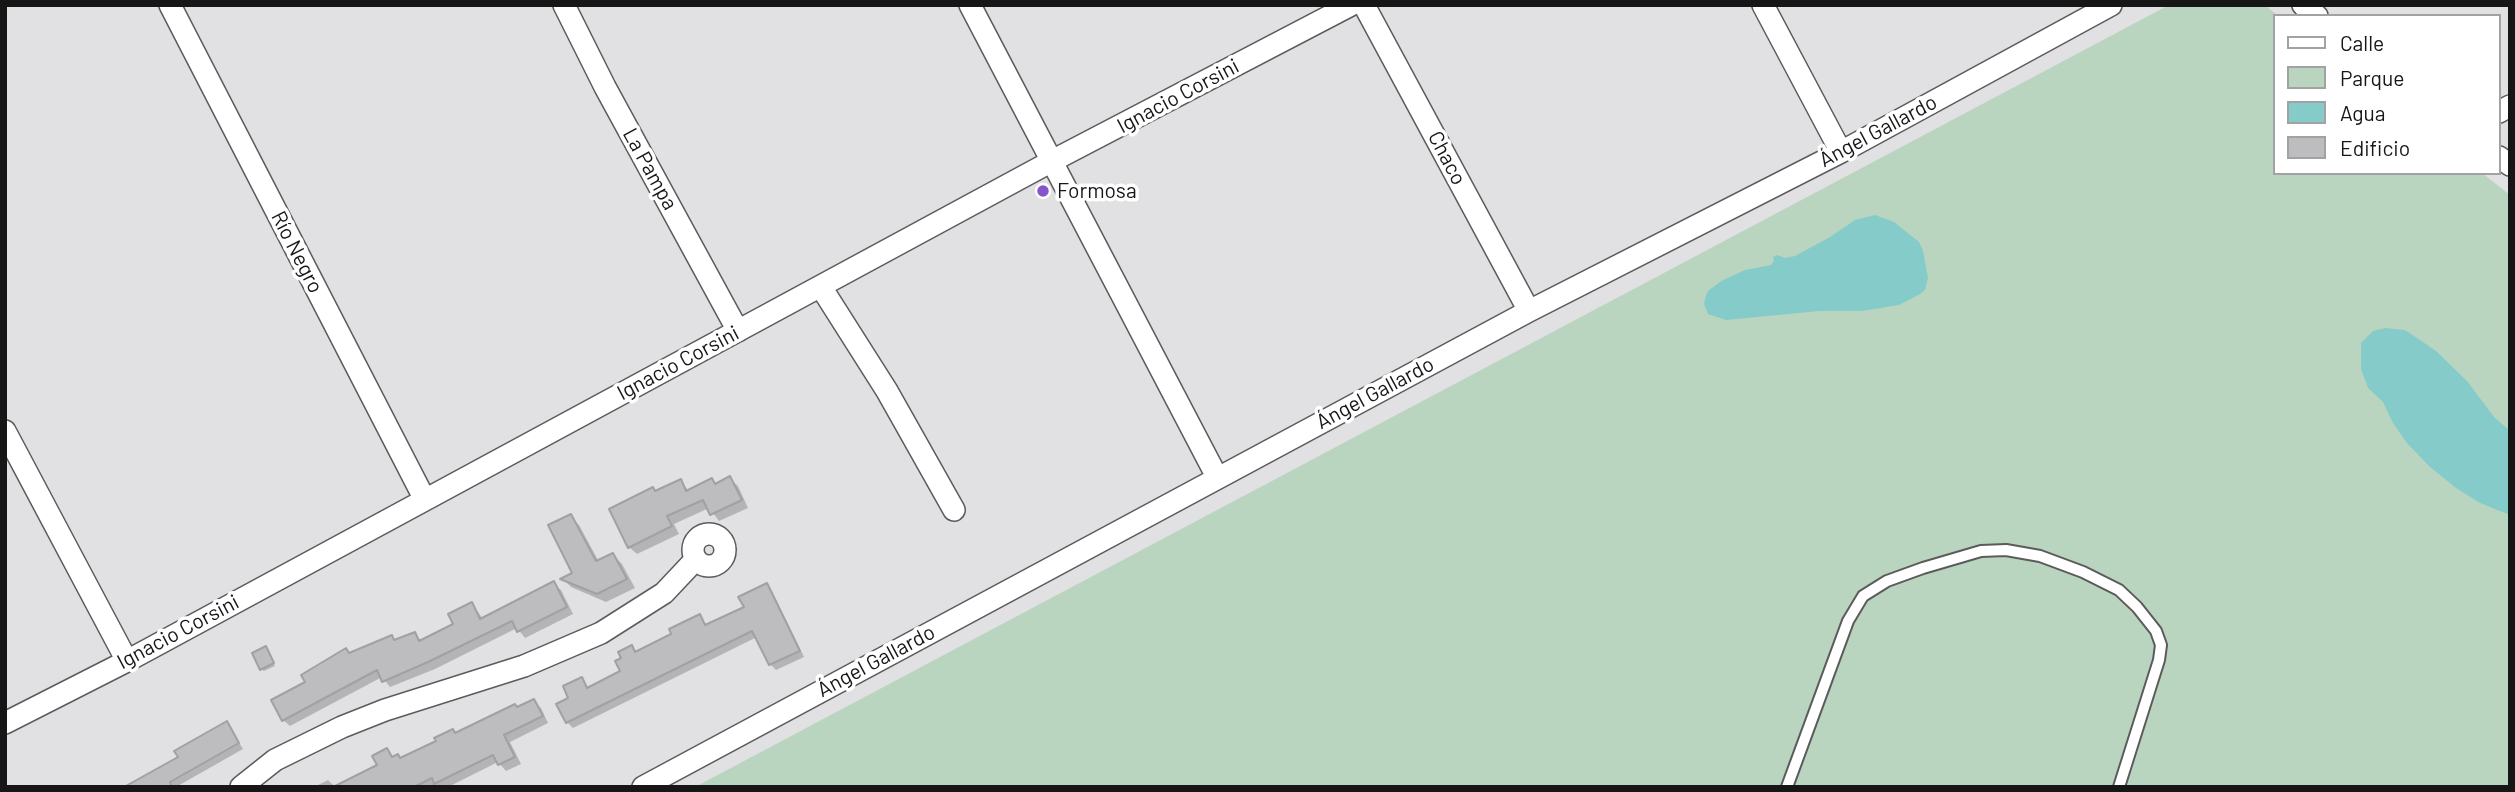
<!DOCTYPE html>
<html>
<head>
<meta charset="utf-8">
<style>
	body { margin:0 }
	#map { position:relative; width:2515px; height:792px; overflow:hidden; background:#e1e0e3; font-family:Barlow,sans-serif }
	canvas { display:block }
	.frame { position:absolute; inset:0; border:7px solid #171617; pointer-events:none }
	.legend { position:absolute; left:2273px; top:14px; width:228px; height:161px; box-sizing:border-box; background:#fff; border:2px solid #a2a2a2; margin:0; padding:9px 12px; list-style:none; font-size:21px; color:#171617 }
	.legend li { display:flex; align-items:center; gap:14px; height:35px }
	.legend b { width:35px; border:2px solid #a2a2a2 }
</style>
</head>
<body>
<div id="map">
<canvas width="2515" height="792"></canvas>
<div class="frame"></div>
<ul class="legend">
<li><b style="height:9px;background:#fff"></b>Calle</li>
<li><b style="height:19px;background:#b9d5bf"></b>Parque</li>
<li><b style="height:19px;background:#85cbca"></b>Agua</li>
<li><b style="height:19px;background:#bdbcbf"></b>Edificio</li>
</ul>
</div>
<script>
const context = document.querySelector('canvas').getContext('2d');
context.lineJoin = 'round';
function fill(path, color) {
  context.fillStyle = color;
  context.fill(path, 'evenodd');
}
function poly(rows) {
  const path = new Path2D();
  for (const r of rows) {
    if (r.length === 3) {
      path.moveTo(r[0] + r[2], r[1]);
      path.arc(r[0], r[1], r[2], 0, 2 * Math.PI);
      continue;
    }
    path.moveTo(r[0], r[1]);
    for (let i = 2; i < r.length; i += 2) path.lineTo(r[i], r[i + 1]);
  }
  return path;
}
function trace(path, color, width, dash) {
  context.strokeStyle = color;
  context.lineWidth = width;
  context.lineCap = dash ? 'butt' : 'round';
  context.setLineDash(dash || []);
  context.stroke(path);
}
function label(font, color, halo, rows, align = 'center') {
  context.font = font + ' Barlow,sans-serif';
  context.lineWidth = 7;
  context.setLineDash([]);
  context.textBaseline = 'middle';
  context.strokeStyle = halo;
  context.fillStyle = color;
  for (const [text, x, y, turn = 0] of rows) {
    context.save();
    context.translate(x, y);
    context.rotate((+turn || 0) * Math.PI / 180);
    context.textAlign = isNaN(turn) ? turn : align;
    if (halo) context.strokeText(text, 0, 0);
    context.fillText(text, 0, 0);
    context.restore();
  }
}
const green = poly([
	[2169,5,2265,5,2278,16,2275,16,2275,173,2482,173,2510,195,2510,787,695,787]
]);
const water = poly([
	[1875,215,1894,222,1919,242,1923,251,1928,278,1925,290,1920,294,1899,305,1862,311,1819,311,1726,320,1708,314,1704,304,1706,295,1709,290,1723,280,1745,270,1771,265,1774,261,1773,257,1777,255,1785,258,1795,256,1830,237,1855,220],
	[2385,328,2405,330,2436,351,2467,381,2494,417,2510,431,2510,515,2480,503,2456,488,2429,466,2407,443,2393,423,2383,402,2368,388,2361,369,2361,343,2373,331]
]);
const shadow = poly([
	[730,479,738,486,748,508,719,521,709,508,674,524,679,534,637,554,629,547,655,492,680,481,689,491,712,480,716,485],
	[570,516,579,525,599,562,613,555,622,564,635,588,606,602,571,587,563,579,574,573],
	[554,584,561,590,573,614,525,638,517,628,435,669,390,687,382,677,290,726,283,720,307,683,350,654,391,637,396,641,415,634,422,641,455,625,472,604,483,619],
	[766,585,772,591,804,657,776,670,770,664,757,637,573,728,567,722,571,698,581,680,589,689,623,672,632,647,637,653,673,634,699,616,707,626,746,608],
	[268,650,275,666,264,671,261,669],
	[534,701,541,708,548,723,510,742,521,764,506,771,498,762,448,787,438,785,434,787,337,787,379,766,387,750,394,758,398,756,401,759],
	[227,723,243,749,176,787,135,787,180,758],
	[328,780,335,787,314,787]
]);
const building = poly([
	[730,476,742,500,710,515,703,500,667,516,672,526,628,548,609,509,653,487,655,491,681,479,686,491,712,478,715,484,730,476],
	[571,514,596,561,613,553,627,579,597,594,560,579,572,573,548,525,571,514],
	[554,581,567,607,517,632,512,621,428,662,382,682,377,670,282,721,271,700,305,682,301,675,346,648,349,653,392,635,394,640,415,632,419,641,453,624,448,614,472,602,480,619,554,581],
	[767,583,800,651,769,665,752,631,566,723,556,704,568,698,563,686,582,677,587,688,620,671,615,661,621,658,618,652,632,645,635,652,671,634,669,629,700,614,705,625,744,607,738,597,767,583],
	[266,646,274,663,260,670,252,653,266,646],
	[534,699,543,716,504,735,515,757,498,765,493,755,434,784,432,778,414,787,333,787,377,765,372,756,387,748,392,757,398,754,400,758,436,741,434,738,453,729,455,733,515,704,517,707,534,699],
	[227,721,239,743,170,782,172,787,124,787,178,757,174,751,227,721]
]);
const lane = poly([
	[1787,787,1848,621,1863,596,1887,581,1923,568,1981,551,2006,550,2040,556,2083,572,2119,590,2137,607,2156,631,2161,645,2159,660,2119,787]
]);
const street = poly([
	[170,5,424,498],
	[564,5,605,87,738,331],
	[970,5,1217,477],
	[1364,5,1529,311],
	[1763,5,1841,152],
	[2303,5,2317,16],
	[2499,112,2510,106],
	[2499,157,2510,165],
	[821,287,887,391,954,510],
	[5,431,127,661],
	[709,550,16],
	[5,723,127,661,1052,161,1351,5],
	[241,787,275,760,342,727,385,710,524,666,601,633,664,593,696,559],
	[643,787,1529,311,1841,152,2111,5]
]);
const markers = [
	[1043,191,7,"#8854cc"]
];
const streetNames = [
	["Ignacio Corsini",1178,96,-28],
	["Ángel Gallardo",1878,131,-28],
	["Chaco",1447,158,62],
	["La Pampa",650,169,61],
	["Río Negro",297,252,63],
	["Ignacio Corsini",678,363,-28],
	["Ángel Gallardo",1375,393,-28],
	["Ignacio Corsini",178,632,-28],
	["Ángel Gallardo",876,661,-28]
];
const poiNames = [
	["Formosa",1057,191]
];
fill(green, '#b9d5bf');
fill(water, '#85cbca');
fill(shadow, '#0003');
fill(building, '#bdbcbf');
trace(building, '#a1a0a2', 2);
trace(lane, '#5c5a5d', 14);
trace(street, '#5c5a5d', 24);
trace(lane, '#fff', 10);
trace(street, '#fff', 21);
for (const [x, y, r, color] of markers) {
  const dot = new Path2D();
  dot.arc(x, y, r, 0, 2 * Math.PI);
  context.fillStyle = color;
  context.fill(dot);
  trace(dot, '#fff', 2.5);
}
label('21px', '#171617', '#fff', streetNames);
label('21px', '#171617', '#fff', poiNames, 'left');
</script>
</body>
</html>
